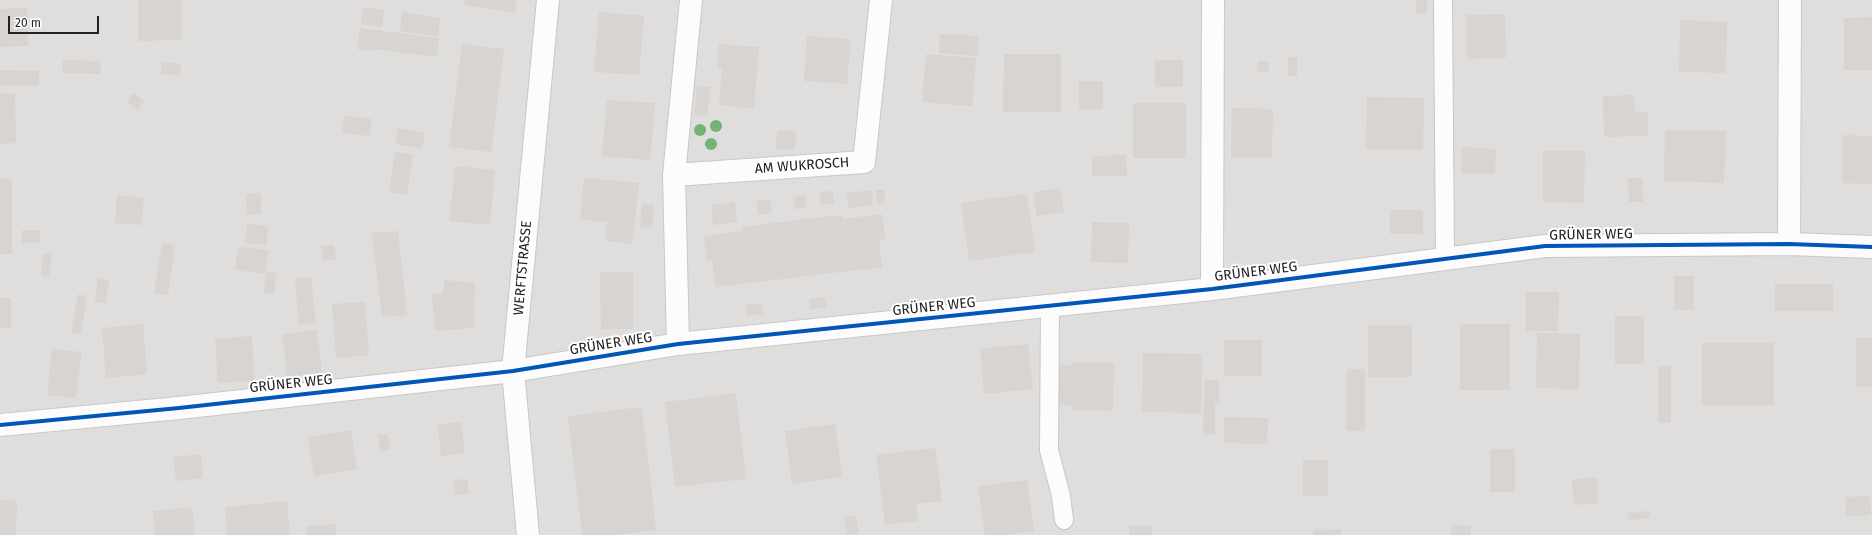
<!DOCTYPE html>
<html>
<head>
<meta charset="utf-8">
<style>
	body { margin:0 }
	#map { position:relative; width:1872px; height:535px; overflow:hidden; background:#f0eeeb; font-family:"Fira Sans",sans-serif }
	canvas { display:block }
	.scale { position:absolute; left:8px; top:16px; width:91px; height:18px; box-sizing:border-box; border:2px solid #222; border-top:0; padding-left:5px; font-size:12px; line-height:14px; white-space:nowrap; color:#222; -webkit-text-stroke:3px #fff; paint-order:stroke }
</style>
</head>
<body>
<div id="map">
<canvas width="1872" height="535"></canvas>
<div class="scale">20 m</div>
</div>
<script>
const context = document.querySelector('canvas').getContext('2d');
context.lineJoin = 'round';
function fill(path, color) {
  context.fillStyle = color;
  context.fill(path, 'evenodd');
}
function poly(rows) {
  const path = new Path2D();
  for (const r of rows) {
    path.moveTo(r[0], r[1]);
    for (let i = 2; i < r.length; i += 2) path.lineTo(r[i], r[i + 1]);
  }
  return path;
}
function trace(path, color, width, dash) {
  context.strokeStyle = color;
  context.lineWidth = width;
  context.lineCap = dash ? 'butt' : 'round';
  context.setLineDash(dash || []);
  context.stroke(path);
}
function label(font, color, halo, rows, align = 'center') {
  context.font = font + ' "Fira Sans",sans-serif';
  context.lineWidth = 4;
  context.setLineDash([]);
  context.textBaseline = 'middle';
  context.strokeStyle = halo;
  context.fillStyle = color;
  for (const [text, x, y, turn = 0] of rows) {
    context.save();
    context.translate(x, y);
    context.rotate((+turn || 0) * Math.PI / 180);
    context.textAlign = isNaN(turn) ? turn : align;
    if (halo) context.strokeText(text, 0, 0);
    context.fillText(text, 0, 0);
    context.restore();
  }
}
const residential = poly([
	[0,0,1872,0,1872,535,0,535]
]);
const building = poly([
	[138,0,181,0,182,40,138,41],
	[465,0,517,0,515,13,464,5],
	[1416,0,1427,0,1427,13,1416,13],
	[363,7,384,10,382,27,361,24],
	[27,8,28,46,0,47,0,9],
	[402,12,440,18,438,36,400,31],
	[599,12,644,16,639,75,594,72],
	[1505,14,1506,58,1467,59,1466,15],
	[1872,17,1872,70,1844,70,1844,18],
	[1680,20,1727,22,1726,73,1679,72],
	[360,28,439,38,437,57,374,49,374,51,357,49],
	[940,34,979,36,978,56,939,53],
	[807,36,851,39,847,84,804,81],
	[462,44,504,49,491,152,449,147],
	[719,44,759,47,754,109,719,105,722,68,717,68],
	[926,54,976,58,972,106,922,102],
	[1004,54,1061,54,1061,112,1003,112],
	[1288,57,1297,57,1297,76,1288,76],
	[63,60,101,61,100,74,62,73],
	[1155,60,1183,60,1183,87,1155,87],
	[1258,61,1269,62,1268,72,1257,71],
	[162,62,181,64,180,76,161,74],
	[0,70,39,71,39,86,0,85],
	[1079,81,1103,81,1103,109,1079,109],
	[697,86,711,87,707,116,694,115],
	[0,93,15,93,16,143,0,144],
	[133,93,144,101,138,110,127,102],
	[1634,95,1635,112,1648,112,1648,136,1604,137,1603,96],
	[1367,97,1424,98,1423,150,1366,149],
	[607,100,655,103,650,160,602,156],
	[1133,103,1186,103,1186,158,1133,158],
	[1232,108,1273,109,1272,158,1231,157],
	[344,116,372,119,370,136,342,133],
	[398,128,425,133,422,149,395,144],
	[1665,130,1726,131,1724,183,1664,181],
	[777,131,796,131,795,149,776,149],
	[1843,135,1872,136,1872,184,1842,183],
	[1462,147,1496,149,1495,174,1461,173],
	[1543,151,1585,151,1584,203,1543,202],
	[395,152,413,154,407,195,389,192],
	[1126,155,1127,176,1092,176,1092,156],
	[455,166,495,170,490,225,449,221],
	[584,178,639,183,632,244,605,241,607,222,580,219],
	[1628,178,1642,178,1643,202,1629,202],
	[0,179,12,179,12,254,0,254],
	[1060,188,1064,212,1037,216,1033,192],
	[872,190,873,205,848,208,847,193],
	[876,190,884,190,885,203,877,204],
	[833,191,834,203,821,205,819,192],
	[261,193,261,214,247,215,246,194],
	[1027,194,1035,252,969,261,961,203],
	[117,195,144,198,141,225,115,223],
	[805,195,806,208,795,209,793,197],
	[770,199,772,213,758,215,756,201],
	[735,202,737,222,713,225,711,205],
	[642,204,654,205,652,228,640,227],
	[1390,210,1423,210,1423,234,1390,234],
	[882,214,885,239,879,239,882,267,716,287,712,260,707,261,704,236,743,231,743,227,806,219,842,215,843,219],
	[1092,222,1129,223,1128,263,1091,262],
	[247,224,268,226,267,245,245,243],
	[22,230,40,230,40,243,22,243],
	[398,231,407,315,382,317,372,233],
	[162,243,175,245,168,295,154,293],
	[334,245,336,259,323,261,321,246],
	[238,247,268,250,265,274,235,270],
	[43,253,52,254,49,277,41,276],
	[266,272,277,273,274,294,264,293],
	[600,272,633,272,633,329,601,329],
	[1674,276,1694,276,1694,310,1674,310],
	[311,277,316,324,299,325,295,278],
	[98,278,109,280,106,303,95,302],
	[444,280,475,283,474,328,435,331,432,294,443,293],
	[1775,284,1833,284,1833,311,1775,311],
	[1526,292,1559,292,1558,331,1526,331],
	[78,294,87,296,81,334,71,332],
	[825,297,827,307,811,310,809,299],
	[0,298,11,298,11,328,0,328],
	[365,302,369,355,336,358,332,304],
	[762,303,763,314,747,316,746,305],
	[1615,316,1644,316,1644,364,1615,364],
	[143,324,147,374,106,378,102,328],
	[1460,324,1510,324,1510,390,1460,390],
	[1368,325,1412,325,1412,377,1368,377],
	[317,330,322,373,287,377,282,334],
	[1537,333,1580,334,1579,389,1536,388],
	[252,336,254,381,218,383,215,339],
	[1856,338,1872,338,1872,387,1856,387],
	[1224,340,1262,340,1262,376,1224,376],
	[1702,343,1774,343,1774,405,1702,405],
	[1028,344,1033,389,984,394,980,349],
	[52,349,82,352,76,398,47,395],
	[1143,353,1202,354,1201,413,1142,412],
	[1072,363,1114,363,1113,411,1071,410,1071,405,1058,405,1058,365,1072,365],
	[1658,366,1671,366,1671,423,1658,423],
	[1347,369,1365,369,1365,431,1346,431],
	[1205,380,1219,380,1219,404,1215,403,1215,435,1203,435],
	[736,393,746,479,675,487,665,402],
	[642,407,656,530,615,535,582,535,568,416],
	[1224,417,1268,418,1267,444,1224,443],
	[461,422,465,453,441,456,438,425],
	[835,424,842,477,792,484,785,431],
	[351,430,357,469,314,476,308,437],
	[388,434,390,449,380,451,378,435],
	[935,448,942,501,916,504,918,521,885,525,876,455],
	[1490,449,1515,449,1515,492,1490,492],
	[201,454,203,478,176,481,173,457],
	[1303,460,1328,460,1328,496,1303,496],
	[1597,477,1598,503,1574,505,1572,480],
	[467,479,469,494,455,495,453,480],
	[1027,480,1034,531,1007,535,985,535,978,486],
	[1870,496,1871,515,1846,516,1846,497],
	[0,500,17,501,16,535,0,535],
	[287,501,290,535,227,535,225,507],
	[192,507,195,535,155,535,153,511],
	[1650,511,1650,518,1628,520,1627,513],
	[856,515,859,533,847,535,844,517],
	[335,524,336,535,307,535,306,526],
	[1129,525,1152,526,1152,535,1129,535],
	[1451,525,1471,525,1471,535,1451,535],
	[1341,529,1341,535,1313,535,1313,530]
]);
const service = poly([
	[1443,0,1445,259],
	[1050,306,1049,450,1061,496,1064,520]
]);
const minor = poly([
	[674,175,691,0],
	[1789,244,1790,0],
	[1212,289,1213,0],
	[678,344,674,175,864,162,881,0],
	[0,425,179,408,513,371,678,344,1212,289,1545,246,1789,244,1872,247],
	[528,535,513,371,548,0]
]);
const cycleway = poly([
	[0,425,179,408,513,371,678,344,1212,289,1545,246,1789,244,1872,247]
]);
const trees = [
	[716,126],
	[700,130],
	[711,144]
];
const streetNames = [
	["AM WUKROSCH",802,166,-4],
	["GRÜNER WEG",1591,235,-1],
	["WERFTSTRASSE",523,268,-85],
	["GRÜNER WEG",1256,272,-7],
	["GRÜNER WEG",934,307,-6],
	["GRÜNER WEG",611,344,-9],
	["GRÜNER WEG",291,384,-6]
];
fill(residential, '#dfdedc');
fill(building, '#d7d4d2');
trace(service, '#c9c8c7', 20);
trace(minor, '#c9c8c7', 24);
trace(service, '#fdfcfc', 18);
trace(minor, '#fdfcfc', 22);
trace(cycleway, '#0057b8', 4);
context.fillStyle = '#73b476';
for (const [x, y] of trees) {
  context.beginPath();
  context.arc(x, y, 6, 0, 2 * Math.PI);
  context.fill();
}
label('14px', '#222', '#fff', streetNames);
</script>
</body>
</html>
